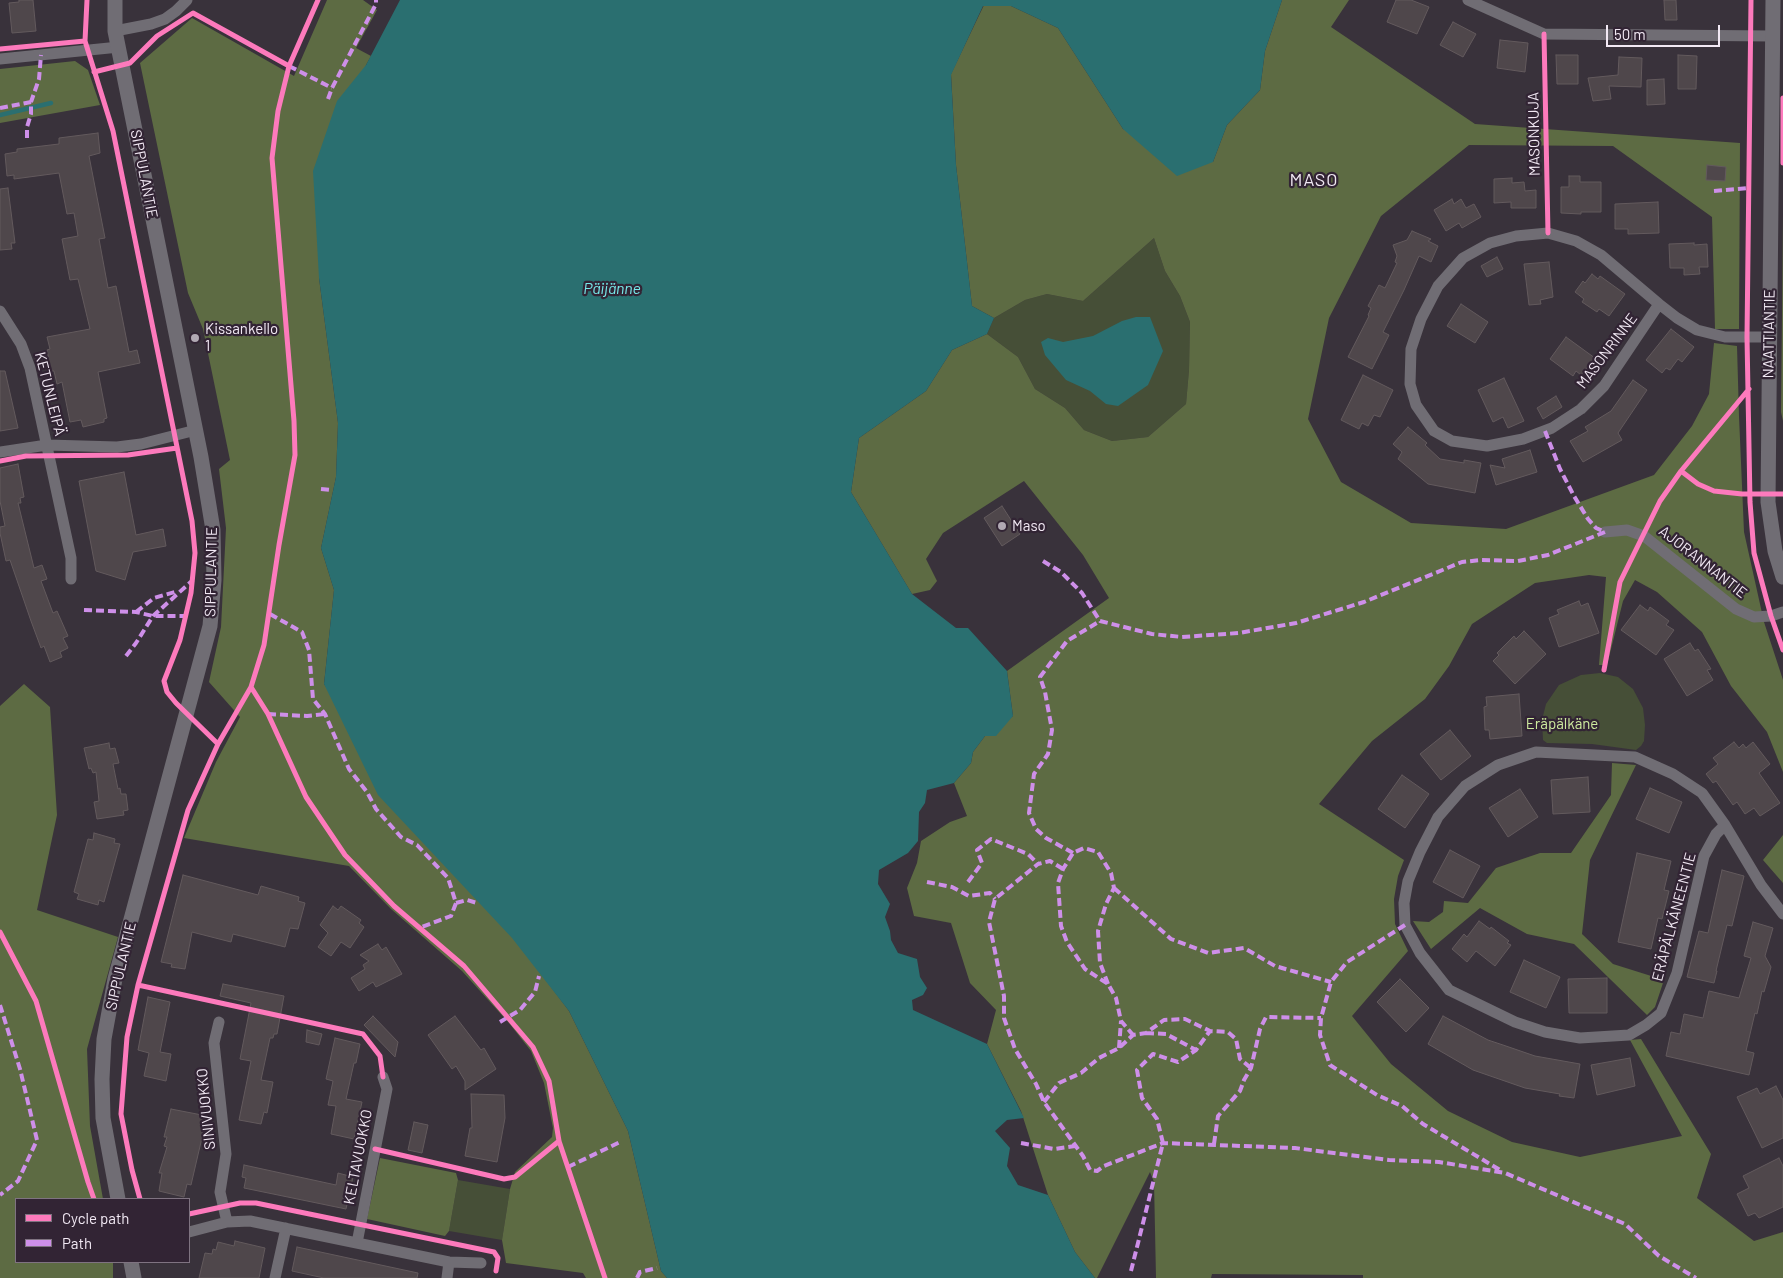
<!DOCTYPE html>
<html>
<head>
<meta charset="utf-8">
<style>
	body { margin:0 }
	#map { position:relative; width:1783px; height:1278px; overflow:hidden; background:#39323b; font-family:Barlow,sans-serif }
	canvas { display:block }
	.legend { position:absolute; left:15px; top:1198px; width:175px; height:65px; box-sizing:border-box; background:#322434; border:1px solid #7f7381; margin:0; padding:6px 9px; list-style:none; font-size:15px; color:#f2e9f4 }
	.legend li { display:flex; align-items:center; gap:10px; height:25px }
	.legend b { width:25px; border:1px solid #7f7381 }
	.scale { position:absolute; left:1606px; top:25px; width:114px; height:22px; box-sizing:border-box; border:2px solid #f2e9f4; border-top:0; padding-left:6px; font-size:15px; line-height:18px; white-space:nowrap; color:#f2e9f4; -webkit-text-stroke:4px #322434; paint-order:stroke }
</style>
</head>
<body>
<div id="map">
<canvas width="1783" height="1278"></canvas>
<ul class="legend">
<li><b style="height:6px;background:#fd7abc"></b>Cycle path</li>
<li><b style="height:6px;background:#ce8fe9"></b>Path</li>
</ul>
<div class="scale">50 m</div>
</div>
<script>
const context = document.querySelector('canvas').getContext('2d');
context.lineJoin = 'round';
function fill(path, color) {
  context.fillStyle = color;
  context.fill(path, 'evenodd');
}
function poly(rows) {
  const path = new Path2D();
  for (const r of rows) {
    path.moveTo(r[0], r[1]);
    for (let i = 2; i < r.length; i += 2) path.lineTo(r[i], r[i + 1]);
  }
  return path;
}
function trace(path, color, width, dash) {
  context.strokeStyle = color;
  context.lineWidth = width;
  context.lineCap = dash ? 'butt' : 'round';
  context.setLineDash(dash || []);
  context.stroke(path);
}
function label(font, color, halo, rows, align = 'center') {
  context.font = font + ' Barlow,sans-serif';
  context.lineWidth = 4.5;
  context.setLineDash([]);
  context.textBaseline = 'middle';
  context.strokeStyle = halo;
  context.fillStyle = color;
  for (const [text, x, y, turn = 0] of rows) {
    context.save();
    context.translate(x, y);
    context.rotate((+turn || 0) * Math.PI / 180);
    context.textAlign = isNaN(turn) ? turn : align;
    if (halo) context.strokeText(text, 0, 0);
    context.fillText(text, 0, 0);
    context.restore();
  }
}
const green = poly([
	[1154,238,1165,271,1180,296,1190,322,1189,370,1186,404,1148,437,1112,441,1084,430,1065,408,1035,389,1018,357,987,334,994,318,1025,300,1047,294,1083,301],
	[1600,673,1618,677,1633,689,1643,708,1645,725,1644,741,1641,746,1636,750,1592,744,1547,743,1543,740,1542,720,1546,704,1559,685,1581,675],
	[458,1180,510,1189,502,1240,449,1231]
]);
const forest = poly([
	[327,0,363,0,377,10,356,48,371,56,366,65,319,278,338,423,336,477,321,548,334,590,324,684,569,1011,628,1131,661,1271,667,1278,586,1278,583,1273,506,1263,502,1240,510,1189,515,1172,552,1137,553,1128,544,1083,531,1051,509,1023,462,971,391,909,349,866,184,838,216,762,240,717,209,682,221,627,226,528,219,469,230,460,203,329,188,293,140,63,192,18,294,76],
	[1282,0,1349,0,1331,27,1475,124,1740,143,1739,329,1715,329,1712,217,1613,146,1469,145,1381,216,1329,318,1308,419,1341,482,1411,523,1506,529,1654,475,1692,426,1709,394,1714,343,1737,346,1739,416,1744,532,1764,622,1783,680,1783,772,1767,732,1731,686,1702,632,1657,592,1635,580,1623,601,1607,665,1599,665,1606,577,1589,575,1535,583,1472,624,1449,666,1425,699,1372,741,1319,804,1404,860,1398,876,1394,899,1395,924,1408,951,1352,1016,1391,1064,1448,1111,1512,1142,1580,1157,1682,1136,1630,1040,1641,1039,1711,1154,1697,1198,1754,1241,1783,1232,1783,1278,1363,1278,1363,1275,1212,1274,1211,1278,1156,1278,1154,1182,1150,1172,1097,1278,1095,1278,1075,1252,1048,1195,1021,1111,987,1044,996,1010,970,983,951,923,914,916,907,888,917,863,921,841,950,822,967,816,954,783,971,763,973,752,985,736,1013,716,1007,671,1109,598,1083,555,1024,481,943,533,926,559,937,581,930,590,912,594,851,492,859,438,926,391,952,350,987,334,1018,357,1035,389,1065,408,1084,430,1112,441,1148,437,1186,404,1189,370,1190,322,1180,296,1165,271,1154,238,1083,301,1047,294,1025,300,994,318,972,306,956,165,951,74,984,5,1011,6,1058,28,1123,129,1213,162,1227,125,1260,90,1265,51],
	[75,61,88,70,100,105,0,123,0,69],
	[1783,214,1783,421,1781,412],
	[24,684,50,707,57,815,37,910,118,937,87,1049,90,1126,103,1199,16,1199,16,1262,113,1262,113,1278,0,1278,0,706],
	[1612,763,1636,765,1590,860,1582,934,1613,964,1664,980,1655,1007,1647,1015,1574,944,1527,934,1480,908,1431,949,1413,921,1429,922,1443,912,1444,901,1468,903,1496,868,1540,853,1571,853,1611,795],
	[1783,835,1783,883,1763,860],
	[380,1158,456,1173,458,1180,449,1231,445,1236,367,1219]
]);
const water = poly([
	[400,0,1282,0,1265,51,1260,90,1227,125,1213,162,1177,176,1123,129,1058,28,1011,6,983,6,951,75,956,165,972,306,994,318,987,334,952,350,926,391,859,438,851,492,912,594,956,628,968,628,1007,671,1013,716,996,736,985,736,973,752,971,763,954,783,927,790,925,803,919,812,918,841,908,853,879,870,878,884,890,904,885,917,890,931,891,940,898,953,917,959,920,977,927,988,923,995,912,1000,913,1010,987,1044,1024,1118,1007,1120,995,1131,1010,1148,1007,1166,1018,1185,1048,1195,1075,1252,1095,1278,667,1278,661,1271,628,1131,569,1011,512,938,378,795,324,684,334,590,321,548,336,477,338,423,319,278,313,171,337,101,366,65],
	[1136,317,1150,317,1163,351,1148,385,1118,406,1106,404,1090,391,1066,380,1045,355,1041,342,1048,338,1063,342,1093,336,1122,321]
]);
const stream = poly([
	[0,115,51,103]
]);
const building = poly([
	[19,0,33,0,36,31,12,33,9,3,19,2,19,0],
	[1396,0,1411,0,1429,7,1417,34,1387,22,1396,0],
	[1664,0,1676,0,1677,20,1665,20,1664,0],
	[1453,22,1476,34,1463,57,1440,45,1453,22],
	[1500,40,1528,43,1525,72,1497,68,1500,40],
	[1556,55,1578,55,1578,84,1557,84,1556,55],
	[1678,55,1697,56,1696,89,1678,89,1678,55],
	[1619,57,1642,58,1641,87,1609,86,1611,99,1593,101,1588,78,1618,75,1619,57],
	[1664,79,1665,104,1647,105,1647,80,1664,79],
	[98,133,100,153,89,156,105,238,99,239,108,288,116,286,129,352,137,350,140,363,98,372,107,418,104,419,104,422,83,427,81,420,70,422,62,382,57,384,54,371,51,371,47,350,50,349,47,337,90,329,78,279,70,280,62,239,78,236,74,213,67,214,59,173,14,179,14,175,7,176,5,154,17,152,17,149,59,144,59,138,98,133],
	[1707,165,1726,167,1725,181,1706,180,1707,165],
	[1569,176,1580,176,1580,182,1601,182,1601,212,1581,212,1581,214,1561,213,1561,187,1569,187,1569,176],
	[1512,178,1512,183,1524,182,1525,191,1536,190,1536,208,1511,208,1511,202,1494,203,1494,179,1512,178],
	[8,188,15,243,11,243,12,249,0,250,0,189,8,188],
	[1452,199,1454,204,1461,199,1466,208,1474,204,1481,217,1462,228,1459,223,1446,231,1434,210,1452,199],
	[1658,202,1659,233,1628,234,1628,229,1615,229,1615,204,1658,202],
	[1412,231,1431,239,1428,241,1438,246,1431,262,1419,256,1404,290,1383,332,1389,335,1372,369,1348,357,1369,316,1368,315,1371,308,1368,306,1379,285,1385,288,1397,263,1395,262,1397,256,1393,245,1407,240,1412,231],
	[1694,243,1694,245,1707,244,1708,267,1699,267,1700,274,1684,275,1684,268,1670,268,1669,244,1694,243],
	[1497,257,1503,269,1487,277,1481,266,1497,257],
	[1549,262,1553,297,1540,300,1541,304,1529,305,1524,264,1549,262],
	[1592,274,1598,279,1600,276,1625,294,1609,316,1599,309,1597,312,1582,302,1584,299,1575,292,1583,281,1585,283,1592,274],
	[1461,304,1488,322,1475,343,1447,326,1461,304],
	[1671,329,1694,347,1682,362,1678,359,1670,370,1666,368,1662,373,1646,360,1671,329],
	[1566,337,1599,361,1591,372,1586,368,1581,375,1576,371,1573,376,1550,359,1566,337],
	[0,371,5,371,18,428,0,431,0,371],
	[1363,375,1393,390,1380,417,1374,415,1368,426,1362,423,1359,429,1341,420,1363,375],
	[1504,378,1524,421,1508,428,1503,417,1493,422,1478,390,1504,378],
	[1633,380,1647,390,1618,433,1622,440,1583,462,1570,441,1588,431,1585,427,1611,411,1633,380],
	[1556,396,1562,407,1543,419,1537,408,1556,396],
	[1408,427,1427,443,1425,445,1440,459,1464,463,1464,460,1481,463,1475,493,1428,484,1398,459,1402,452,1393,444,1408,427],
	[1530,450,1537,472,1496,485,1490,465,1505,468,1502,459,1530,450],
	[18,464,24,497,20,498,21,503,18,503,34,568,42,565,47,579,41,581,53,613,57,611,68,636,63,638,68,648,60,652,62,657,50,662,44,646,41,648,31,621,10,560,6,561,0,533,0,527,5,526,0,501,0,468,18,464],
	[124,472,136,535,163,529,166,546,133,552,125,580,96,571,79,481,124,472],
	[1002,506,1020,534,1002,546,984,518,1002,506],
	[1579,601,1581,606,1588,603,1599,633,1559,647,1549,618,1559,614,1557,610,1579,601],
	[1640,605,1648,611,1650,607,1669,621,1666,625,1674,630,1656,655,1621,630,1640,605],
	[1524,631,1546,654,1515,684,1493,661,1499,655,1497,653,1514,636,1516,639,1524,631],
	[1690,643,1695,651,1698,649,1711,669,1707,670,1713,680,1687,696,1664,659,1690,643],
	[1519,694,1522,736,1490,739,1489,730,1485,730,1484,707,1487,706,1486,697,1519,694],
	[1450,730,1471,756,1441,780,1420,754,1450,730],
	[1734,742,1739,748,1743,744,1746,748,1753,742,1770,764,1759,773,1780,803,1760,816,1754,808,1745,814,1737,802,1733,805,1716,781,1713,783,1706,774,1718,764,1713,758,1734,742],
	[109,743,110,749,115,748,119,763,113,764,118,789,120,788,121,794,126,794,128,810,123,811,124,815,97,819,94,802,99,801,96,772,93,773,91,768,89,769,84,748,109,743],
	[1402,775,1429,794,1405,828,1378,809,1402,775],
	[1588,777,1590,812,1553,814,1551,780,1588,777],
	[1650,788,1682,802,1669,833,1636,819,1650,788],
	[1520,789,1538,817,1508,837,1489,808,1520,789],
	[94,833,115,839,114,843,120,844,104,902,99,900,98,905,77,899,79,894,74,892,88,839,93,840,94,833],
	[1450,850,1480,866,1463,898,1433,882,1450,850],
	[1637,853,1671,861,1664,890,1669,891,1662,919,1658,918,1651,949,1618,942,1637,853],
	[1722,870,1744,876,1732,926,1727,925,1716,971,1717,971,1714,983,1687,977,1699,931,1708,933,1722,870],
	[183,875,258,895,261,886,299,897,298,901,305,903,298,929,290,928,285,947,233,934,231,942,192,932,185,969,171,967,172,964,161,962,183,875],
	[333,906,338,910,341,906,361,920,359,923,364,927,350,948,341,942,331,956,318,947,328,933,320,925,333,906],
	[1479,921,1490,929,1491,927,1509,941,1507,943,1511,945,1495,966,1476,951,1467,962,1452,949,1464,934,1467,937,1479,921],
	[1753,922,1773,928,1765,956,1771,967,1764,992,1762,991,1757,1014,1755,1013,1746,1051,1754,1053,1749,1075,1666,1056,1671,1032,1680,1034,1684,1014,1703,1018,1709,991,1739,998,1751,958,1744,956,1753,922],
	[378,944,382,950,386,947,402,974,376,987,373,982,359,991,351,978,365,969,363,965,369,961,360,955,378,944],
	[1524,960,1560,977,1546,1008,1510,992,1524,960],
	[1607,978,1607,1013,1569,1013,1568,979,1607,978],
	[1400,979,1429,1008,1406,1032,1377,1002,1400,979],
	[223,984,284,996,277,1034,274,1034,273,1038,270,1038,261,1080,273,1082,267,1113,264,1112,261,1124,239,1120,251,1061,240,1059,251,1003,220,996,223,984],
	[148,997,170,1002,160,1052,171,1054,166,1081,144,1076,149,1053,138,1050,148,997],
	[373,1016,398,1042,395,1057,364,1025,373,1016],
	[455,1016,481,1050,484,1048,496,1069,465,1090,465,1081,456,1066,452,1069,428,1035,455,1016],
	[1443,1016,1488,1040,1503,1045,1535,1056,1580,1064,1574,1098,1559,1096,1560,1094,1525,1088,1473,1070,1428,1044,1443,1016],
	[307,1030,322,1034,319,1045,306,1042,307,1030],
	[335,1038,360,1044,356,1063,354,1063,346,1099,362,1102,354,1139,331,1134,336,1106,328,1105,333,1081,326,1079,335,1038],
	[1630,1058,1635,1086,1597,1095,1591,1065,1630,1058],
	[1776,1086,1783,1100,1783,1138,1762,1148,1737,1097,1757,1088,1760,1094,1776,1086],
	[471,1094,504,1095,505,1118,497,1162,465,1156,470,1128,472,1128,471,1094],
	[171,1109,207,1116,191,1185,187,1184,184,1197,159,1191,162,1173,159,1173,167,1147,164,1146,167,1137,164,1137,171,1109],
	[414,1122,428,1125,422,1153,408,1150,414,1122],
	[1779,1158,1783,1166,1783,1207,1759,1218,1755,1213,1748,1216,1737,1194,1749,1188,1743,1176,1779,1158],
	[244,1165,336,1185,338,1173,353,1177,346,1209,244,1188,246,1178,242,1177,244,1165],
	[235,1241,265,1248,259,1278,199,1278,205,1253,212,1254,213,1249,216,1250,218,1242,234,1246,235,1241],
	[297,1247,418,1273,417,1278,324,1278,292,1271,297,1247]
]);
const minor = poly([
	[1468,0,1544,34,1772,36],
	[115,31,151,24,165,19,176,11,187,0],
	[0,59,119,47],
	[1659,304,1604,386,1581,409,1552,428,1523,439,1487,446,1452,441,1434,431,1416,405,1410,384,1411,349,1421,319,1438,286,1463,258,1490,243,1516,236,1548,233,1576,241,1601,255,1659,304,1677,318,1697,330,1725,337,1769,337],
	[0,311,21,344,30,368,71,558,71,579],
	[0,452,47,445,117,447,141,444,196,430],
	[1605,532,1627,530,1644,536,1736,609,1754,617,1771,616,1783,612],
	[1725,825,1716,834,1704,856,1677,973,1661,1013,1646,1025,1629,1035,1580,1038,1545,1032,1515,1022,1449,990,1420,953,1405,925,1404,903,1408,881,1420,852,1438,817,1465,786,1498,765,1536,752,1635,757,1673,774,1702,793,1725,825,1761,885,1783,914],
	[219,1022,214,1043,226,1154,220,1192,227,1222],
	[189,1232,227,1222,250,1221,449,1262,481,1263],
	[357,1243,387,1089,383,1077],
	[275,1278,286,1228],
	[447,1278,449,1262]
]);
const tertiary = poly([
	[115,0,115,31,201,457,213,530,214,580,210,626,115,979,104,1039,102,1079,103,1118,118,1199],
	[1773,0,1768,502,1775,551,1783,577],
	[131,1262,134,1278]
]);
const quiet = poly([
	[289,66,332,88],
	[328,99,332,88,376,4,376,0],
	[0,108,31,102],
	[27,138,27,127,31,114,31,102,39,79,41,55],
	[1714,191,1749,188],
	[1545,431,1560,469,1574,496,1588,519,1596,528,1605,532],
	[321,489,331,490],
	[1043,561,1061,572,1082,593,1100,621,1152,634,1182,637,1239,633,1296,623,1364,602,1462,562,1481,560,1518,561,1548,555,1605,532],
	[84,610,136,612,153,616,186,616],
	[136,612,154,598,178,591],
	[270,614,302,632,309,650,313,699,325,714,349,769,367,792,376,809,401,837,417,845,448,878,456,903,451,916,419,928],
	[126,656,136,643,153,616,193,580],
	[268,714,307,716,325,714],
	[1073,853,1046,838,1036,829,1029,813,1034,774,1048,754,1052,730,1045,692,1040,677,1067,641,1100,621],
	[1063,869,1050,861,1038,864,995,899,989,922,1004,996,1004,1018,1015,1049,1036,1084,1044,1102,1083,1156,1090,1170,1097,1171,1104,1166,1163,1143,1295,1148,1389,1160,1439,1162,1505,1173,1625,1224,1659,1256,1696,1278],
	[927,882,952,887,969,896,990,893,995,899],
	[968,882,982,863,977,850,991,839,1028,854,1038,864],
	[1114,888,1171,939,1208,953,1244,948,1275,966,1331,982],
	[456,903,467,900,477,903],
	[1405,925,1347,962,1331,982,1321,1018,1320,1035,1330,1065,1377,1095,1402,1106,1423,1124,1500,1170],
	[1108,984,1100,963,1098,931,1106,904,1114,888,1111,873,1098,852,1084,848,1073,853,1063,869,1058,883,1061,926,1067,942,1085,969,1108,984,1116,998,1121,1021,1133,1035],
	[0,1005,20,1069,37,1140,18,1181,0,1195],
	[500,1022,520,1010,535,992,539,976],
	[1146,1033,1166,1034,1196,1050],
	[1119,1048,1121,1021],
	[1044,1102,1059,1083,1081,1073,1099,1058,1119,1048,1133,1035,1146,1033,1164,1020,1185,1019,1210,1031,1228,1032,1236,1039,1240,1059,1251,1068],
	[1021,1143,1054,1149,1075,1146],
	[1214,1144,1218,1116,1240,1091,1244,1080,1251,1068,1260,1029,1266,1017,1321,1018],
	[568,1167,620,1142],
	[1131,1271,1163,1143,1157,1119,1142,1098,1137,1070,1153,1054,1178,1062,1196,1050,1210,1031],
	[637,1278,640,1272,657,1268]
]);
const cycleway = poly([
	[87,0,85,41,113,131,192,521,195,553,191,593,180,640,164,681,167,692,176,703,218,744,188,810,138,985,127,1037,121,1114,132,1170,140,1199],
	[318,0,289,66,278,111,272,158,294,421,295,455,279,545,264,645,251,687,268,714,306,797,345,855,394,906,464,966,533,1047,549,1081,559,1141,605,1278],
	[1751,0,1747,337,1750,502,1754,553,1771,616,1783,650],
	[1544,34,1548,233],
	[0,49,85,41],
	[94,72,130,63,157,36,193,13,289,66],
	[1783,98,1783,163],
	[0,461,26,456,128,455,177,448],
	[1681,471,1698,484,1714,491,1742,494,1783,494],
	[1604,670,1620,582,1660,501,1681,471,1749,389],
	[218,744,251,687],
	[0,932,36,1001,88,1182,94,1199],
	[138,985,363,1034,380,1056,383,1077],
	[375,1149,504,1179,515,1177,559,1141],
	[189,1214,240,1203,256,1203,494,1252,498,1258,496,1271]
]);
const markers = [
	[195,338,5,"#b1a9b3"],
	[1002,526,5,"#b1a9b3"]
];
const streetNames = [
	["MASONKUJA",1534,134,-91],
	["SIPPULANTIE",144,174,79],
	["NAATTIANTIE",1769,334,-89],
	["MASONRINNE",1607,351,-53],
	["KETUNLEIPÄ",50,394,76],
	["AJORANNANTIE",1703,562,38],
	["SIPPULANTIE",211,572,-89],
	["ERÄPÄLKÄNEENTIE",1674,917,-75],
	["SIPPULANTIE",121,966,-77],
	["SINIVUOKKO",206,1109,-96],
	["KELTAVUOKKO",358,1157,-79]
];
const poiNames = [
	["Kissankello",205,329],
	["1",205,346],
	["Maso",1012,526]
];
const parkNames = [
	["Eräpälkäne",1562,724]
];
const waterNames = [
	["Päijänne",612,289]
];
const quarterNames = [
	["MASO",1314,180]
];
fill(green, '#464f37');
fill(forest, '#5d6b43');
fill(water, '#2a6f70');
trace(stream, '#2a6f70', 4.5);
fill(building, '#4f474b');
trace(building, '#635a5d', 1);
trace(minor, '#706d74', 11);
trace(tertiary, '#706d74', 15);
trace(quiet, '#ce8fe9', 4, [8, 4]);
trace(cycleway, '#fd7abc', 5);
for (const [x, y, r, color] of markers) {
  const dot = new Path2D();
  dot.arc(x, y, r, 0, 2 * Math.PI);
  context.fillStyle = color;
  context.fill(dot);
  trace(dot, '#322434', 2);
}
label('15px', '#f2e9f4', '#322434', streetNames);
label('15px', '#f2e9f4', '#322434', poiNames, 'left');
label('15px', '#ceeb9f', '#322434', parkNames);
label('italic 16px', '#78e9ea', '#322434', waterNames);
context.letterSpacing = '1px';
label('18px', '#f2e9f4', '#322434', quarterNames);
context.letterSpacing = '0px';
</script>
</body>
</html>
